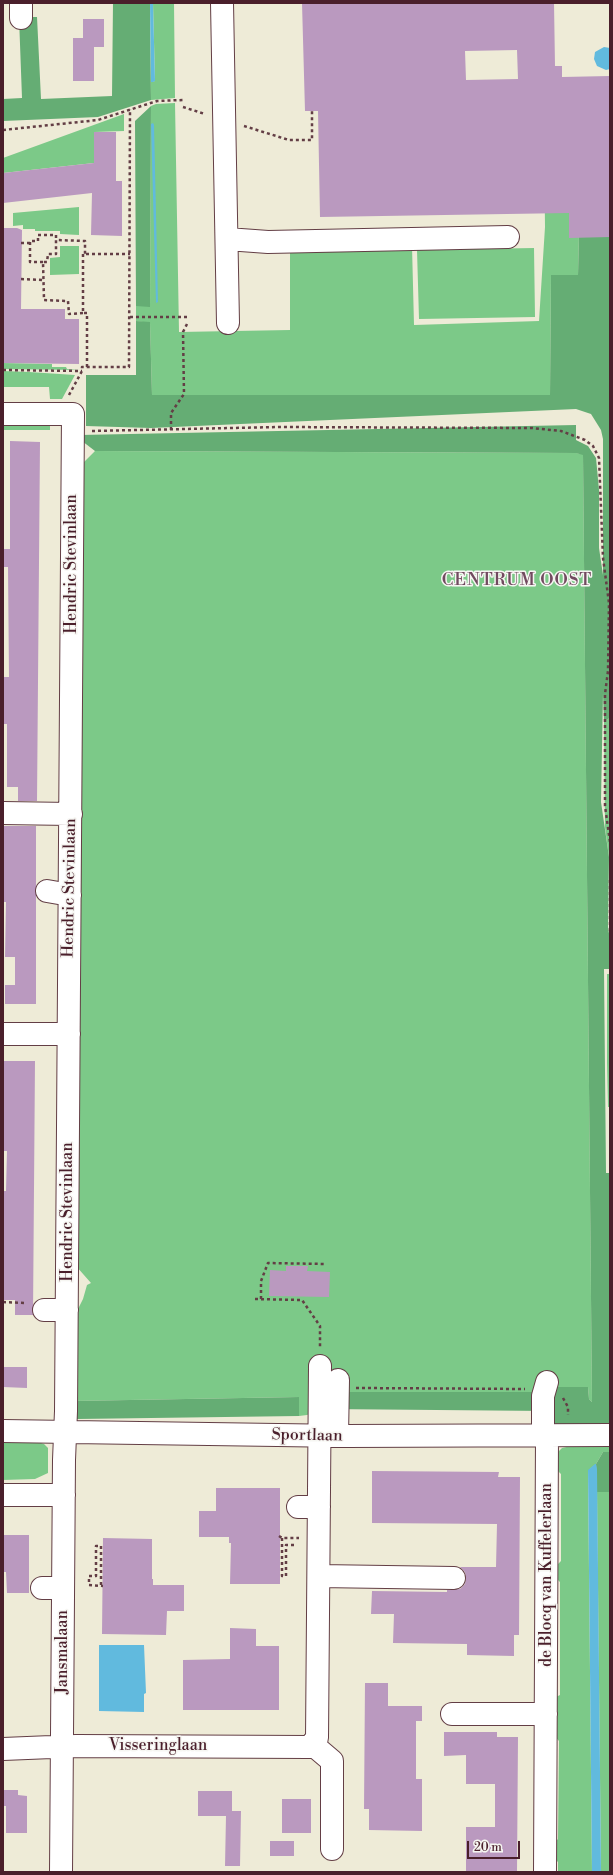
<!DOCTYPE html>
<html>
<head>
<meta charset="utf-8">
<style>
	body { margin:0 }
	#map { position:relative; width:613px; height:1875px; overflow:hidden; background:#eeebd7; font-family:"Libre Bodoni",serif }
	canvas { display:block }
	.frame { position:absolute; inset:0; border:4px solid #4a1f2b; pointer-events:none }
	.scale { position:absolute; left:467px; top:1841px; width:53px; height:18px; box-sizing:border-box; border:2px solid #4a1f2b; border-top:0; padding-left:5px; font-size:12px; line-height:14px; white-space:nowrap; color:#4a1f2b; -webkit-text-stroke:3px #f6f6f2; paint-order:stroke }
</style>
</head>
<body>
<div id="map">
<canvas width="613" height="1875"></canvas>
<div class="frame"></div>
<div class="scale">20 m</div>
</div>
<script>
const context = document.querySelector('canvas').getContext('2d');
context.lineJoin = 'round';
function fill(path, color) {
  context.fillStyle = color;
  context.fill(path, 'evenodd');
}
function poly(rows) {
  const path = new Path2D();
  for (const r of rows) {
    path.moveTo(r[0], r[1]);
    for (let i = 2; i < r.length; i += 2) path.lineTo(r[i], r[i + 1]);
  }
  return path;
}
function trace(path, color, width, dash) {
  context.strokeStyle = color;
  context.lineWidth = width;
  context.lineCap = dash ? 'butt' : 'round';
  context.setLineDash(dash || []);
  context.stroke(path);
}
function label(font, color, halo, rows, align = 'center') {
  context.font = font + ' "Libre Bodoni",serif';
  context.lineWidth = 3;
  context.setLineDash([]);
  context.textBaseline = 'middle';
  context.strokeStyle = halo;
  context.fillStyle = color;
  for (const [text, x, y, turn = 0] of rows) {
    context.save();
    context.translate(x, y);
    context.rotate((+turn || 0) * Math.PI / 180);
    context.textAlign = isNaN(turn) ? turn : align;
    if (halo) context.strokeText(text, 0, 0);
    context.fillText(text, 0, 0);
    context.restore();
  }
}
const green = poly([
	[153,3,174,3,175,98,151,100,151,82,155,81],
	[175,103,179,332,290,330,290,249,412,246,414,325,539,321,545,227,544,138,581,153,578,275,551,275,550,395,152,395,150,323,136,321,136,306,150,306,151,106,156,104],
	[124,114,124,131,94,132,94,163,3,173,3,158],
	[79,207,79,235,60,234,60,231,35,231,35,229,23,229,23,225,13,226,13,213],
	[60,246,79,246,79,274,50,275,50,258,60,257],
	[534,248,535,317,419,319,417,250],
	[3,363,52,364,52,367,66,367,67,369,79,370,3,369],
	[3,371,29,372,75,375,62,399,50,399,49,387,3,387],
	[3,422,50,422,50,430,3,430],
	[95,451,576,453,583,454,592,1402,589,1399,588,1387,548,1392,325,1409,307,1415,299,1416,299,1397,73,1401,74,1317,83,1299,87,1285,91,1283,76,1266,81,465],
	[610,718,610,889,609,857,605,827,604,721],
	[607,974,610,974,610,1063,607,1063],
	[607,1063,610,1063,610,1107,608,1107],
	[3,1441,35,1441,44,1444,48,1448,48,1473,35,1479,3,1480],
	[571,1446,610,1447,610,1452,603,1452,596,1464,588,1471,592,1872,558,1872,558,1862,552,1856,552,1846,558,1839,559,1741,552,1733,552,1699,560,1695,560,1582,554,1576,554,1568,561,1561,561,1474,554,1467,558,1452,562,1448],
	[597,1492,610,1492,610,1872,601,1872]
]);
const forest = poly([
	[113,3,150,3,151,100,98,117,3,121,3,99,22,98,19,17,37,17,41,99,112,96],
	[610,100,610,718,604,721,603,693,601,802,609,857,608,927,610,940,610,969,604,969,606,1173,610,1173,610,1424,572,1424,566,1428,547,1428,548,1411,325,1409,325,1392,548,1392,551,1387,588,1387,589,1399,592,1402,583,455,576,453,95,451,82,441,80,435,576,425,576,440,588,446,596,458,599,490,599,548,603,575,603,439,601,430,591,414,576,409,151,428,86,426,86,375,136,375,136,321,150,322,152,395,550,395,551,275,578,275,581,153],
	[151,106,150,307,136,306,135,121],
	[299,1397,299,1416,77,1419,73,1401],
	[603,1452,610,1452,610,1492,597,1492,596,1464]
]);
const water = poly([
	[150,3,153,3,155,81,153,82,151,82],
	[604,47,610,48,610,69,606,70,597,66,594,59,595,52],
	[153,123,154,125,158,302,156,303,151,124],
	[595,1464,596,1464,597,1469,601,1872,592,1872,588,1470],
	[99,1645,144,1645,146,1693,144,1694,144,1712,99,1711]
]);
const building = poly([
	[302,3,554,3,555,66,562,66,562,77,610,76,610,237,569,238,569,213,320,217,318,111,305,111],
	[517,50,518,79,466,80,465,51],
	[83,19,104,19,104,47,94,47,94,81,73,81,73,38,83,38],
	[94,132,116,132,116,181,122,181,122,236,91,235,92,193,3,203,3,173,94,163],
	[3,228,17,228,22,230,21,309,65,309,65,319,79,319,79,364,3,363],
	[10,441,40,442,37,801,18,801,18,787,7,787,7,724,3,724,3,677,9,677,8,567,3,567,3,549,10,549],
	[3,826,36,826,36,1004,5,1004,5,985,15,985,15,957,5,957,6,902,3,902],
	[3,1061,35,1061,33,1315,15,1315,15,1300,3,1300,3,1191,6,1191,7,1151,3,1151],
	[286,1266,308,1266,307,1271,330,1272,329,1297,269,1296,270,1270,286,1271],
	[3,1367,27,1367,27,1388,3,1387],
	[372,1471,499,1472,498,1477,520,1477,519,1635,514,1635,514,1656,467,1655,467,1644,393,1643,394,1614,371,1614,372,1591,447,1592,447,1590,460,1589,465,1584,466,1579,465,1572,460,1567,496,1567,497,1524,372,1523],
	[216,1488,280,1488,280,1584,230,1584,231,1543,229,1543,229,1537,199,1537,199,1511,216,1511],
	[3,1535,29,1535,29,1593,7,1593,6,1572,3,1572],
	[103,1538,152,1539,152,1579,153,1579,153,1585,184,1585,184,1611,167,1611,166,1635,102,1634],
	[230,1628,256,1629,256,1646,279,1646,279,1710,183,1710,183,1660,230,1659],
	[365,1683,388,1683,388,1706,422,1706,422,1721,416,1721,416,1779,422,1779,422,1831,369,1830,369,1809,364,1809],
	[444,1732,497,1732,497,1737,518,1737,517,1872,466,1872,466,1827,495,1827,495,1784,466,1784,466,1755,444,1756],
	[3,1790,18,1790,18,1795,27,1796,27,1833,6,1833,6,1806,3,1806],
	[198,1791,232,1791,232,1811,241,1811,240,1866,225,1866,226,1816,198,1816],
	[282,1799,311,1799,311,1833,282,1833],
	[270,1841,294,1841,294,1856,270,1856]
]);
const path = poly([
	[183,107,205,114],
	[244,126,289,140,312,140,312,111],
	[3,130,98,120,157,101,183,100],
	[21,243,30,243],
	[43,262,30,262,30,241,38,241,38,235,56,235,56,240],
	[21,279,43,280],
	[83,313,69,314,68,301,44,300,43,262,47,262,48,254,56,254,56,240,85,241,85,254],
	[130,317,187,317],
	[87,367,87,313,83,313,83,254,130,254],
	[3,370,82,371],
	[69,395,82,371,82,367,129,367,130,109],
	[171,430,171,413,184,394,183,332,187,324],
	[92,431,278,427,532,428,561,431,585,440,593,446,599,458,603,558,609,603,608,671,605,694,605,806,610,842],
	[610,880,610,931],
	[255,1299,302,1300,320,1326,320,1347],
	[261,1299,261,1281,268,1263,325,1264],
	[3,1302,26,1303],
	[356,1388,525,1389],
	[563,1398,568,1407,568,1415],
	[279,1536,282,1538,299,1538],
	[282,1538,282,1576,286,1576,286,1545,296,1545],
	[101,1585,101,1546,96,1546,96,1576,89,1576,89,1585,103,1586]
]);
const minor = poly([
	[21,3,21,18],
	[222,3,228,323],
	[227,239,268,242,508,237],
	[3,414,73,414,66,1411,64,1460,61,1872],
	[3,813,71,814],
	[47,891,70,895],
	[3,1034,69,1034],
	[44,1310,67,1310],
	[3,1431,346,1436,610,1435],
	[337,1436,338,1380],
	[543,1437,543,1396,547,1382],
	[3,1495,64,1495],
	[298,1507,319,1507],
	[319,1576,454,1578],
	[42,1588,63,1588],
	[452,1714,546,1714],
	[312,1744,332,1761,332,1849],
	[3,1749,76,1746,309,1747,312,1744,317,1738,320,1366],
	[545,1872,547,1437]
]);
const streetNames = [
	["Hendric Stevinlaan",72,564,-90],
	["Hendric Stevinlaan",70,888,-89],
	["Hendric Stevinlaan",68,1212,-90],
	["Sportlaan",307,1436,1],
	["de Blocq van Kuffelerlaan",547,1575,-90],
	["Jansmalaan",63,1652,-90],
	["Visseringlaan",158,1746]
];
const neighbourhoodNames = [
	["CENTRUM OOST",517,581]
];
fill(green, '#7cc988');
fill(forest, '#65ad74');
fill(water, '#61bade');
fill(building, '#ba99bf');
trace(minor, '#633e45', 24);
trace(path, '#633e45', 2.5, [3, 3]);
trace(minor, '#fff', 22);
label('16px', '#4a1f2b', '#f6f6f2', streetNames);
context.letterSpacing = '1px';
label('17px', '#714a5f', '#f6f6f2', neighbourhoodNames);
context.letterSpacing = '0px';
</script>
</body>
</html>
